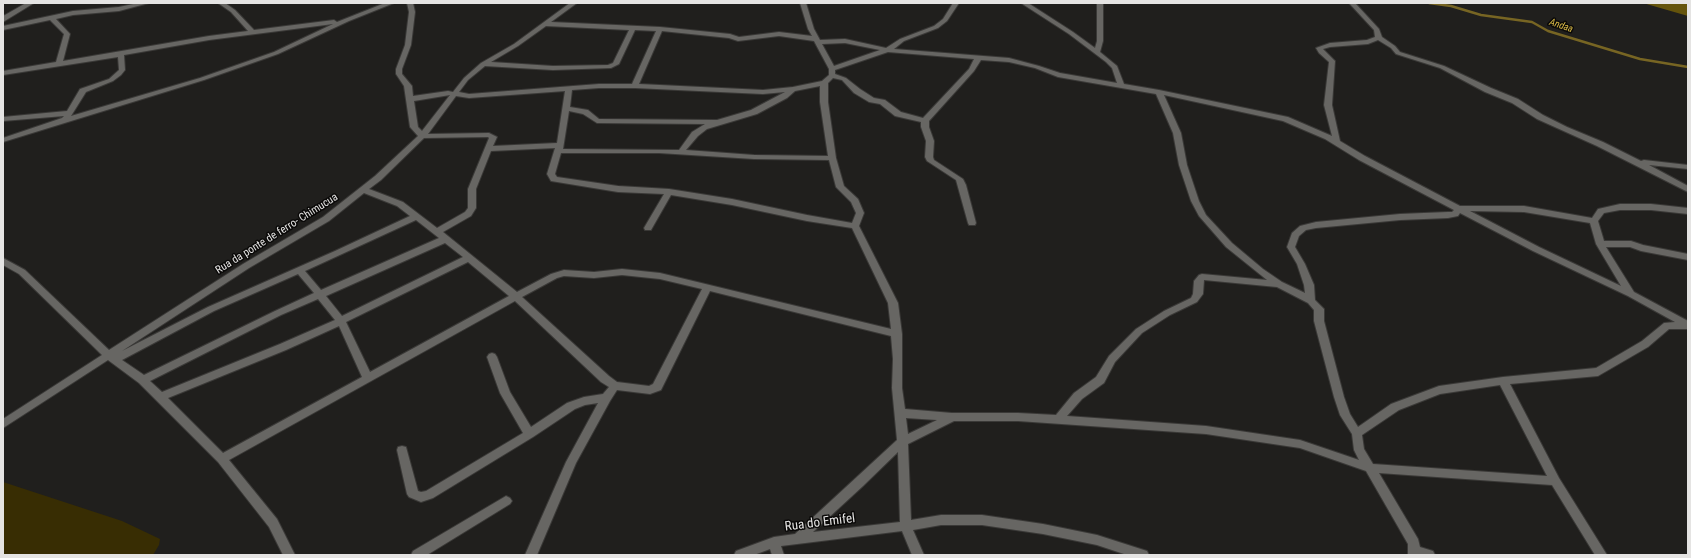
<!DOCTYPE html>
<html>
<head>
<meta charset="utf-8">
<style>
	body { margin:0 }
	#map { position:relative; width:1691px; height:558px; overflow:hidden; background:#201f1d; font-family:"Roboto Condensed",sans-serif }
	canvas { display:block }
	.frame { position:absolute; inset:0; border:4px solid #e5e4e3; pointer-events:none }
</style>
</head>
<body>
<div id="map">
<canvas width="1691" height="558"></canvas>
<div class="frame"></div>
</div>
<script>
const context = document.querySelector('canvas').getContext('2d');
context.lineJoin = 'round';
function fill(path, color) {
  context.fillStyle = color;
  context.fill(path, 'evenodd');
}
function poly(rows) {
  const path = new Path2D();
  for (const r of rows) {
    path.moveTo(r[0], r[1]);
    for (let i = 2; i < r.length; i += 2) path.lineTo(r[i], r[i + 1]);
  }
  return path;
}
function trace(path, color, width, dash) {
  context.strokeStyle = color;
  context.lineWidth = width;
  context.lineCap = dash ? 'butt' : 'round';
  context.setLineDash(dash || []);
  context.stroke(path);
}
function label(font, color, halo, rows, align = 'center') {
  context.font = font + ' "Roboto Condensed",sans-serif';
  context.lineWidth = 3;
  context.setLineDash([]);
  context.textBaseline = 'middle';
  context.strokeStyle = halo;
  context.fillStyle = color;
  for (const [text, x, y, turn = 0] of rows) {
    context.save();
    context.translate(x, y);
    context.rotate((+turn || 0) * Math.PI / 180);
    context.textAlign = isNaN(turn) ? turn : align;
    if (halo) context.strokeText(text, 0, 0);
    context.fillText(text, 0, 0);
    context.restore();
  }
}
const green = poly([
	[3,482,122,521,160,539,159,545,153,555,3,555]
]);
const forest = poly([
	[1643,3,1688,3,1688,16]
]);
const stream = poly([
	[1429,3,1451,6,1481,15,1532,22,1548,31,1640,59,1688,67]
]);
const street = poly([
	[26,3,34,3,3,22,3,16,5,15,26,3],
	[138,3,149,3,119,11,73,15,56,19,70,34,63,61,209,36,248,31,231,12,218,3,225,3,235,10,254,30,334,20,337,22,385,3,394,3,349,21,278,54,204,80,3,142,3,138,62,118,64,116,3,121,3,117,67,111,80,89,109,79,119,70,118,57,3,75,3,71,56,62,64,34,50,20,3,30,3,26,73,11,119,7,138,3],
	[333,24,274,52,200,78,71,116,86,92,113,81,121,75,125,70,124,55,209,40,333,24],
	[407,3,413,3,415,12,411,45,402,69,402,74,412,86,413,96,448,91,453,92,464,78,481,63,514,44,570,3,577,3,551,22,660,27,730,34,739,37,779,32,812,36,808,29,800,3,806,3,814,29,820,40,845,39,886,48,900,39,934,26,943,19,953,3,959,3,947,21,938,28,904,41,894,49,1009,58,1039,66,1060,73,1117,83,1112,68,1106,62,1069,34,1021,3,1028,3,1073,32,1095,48,1097,41,1097,3,1103,3,1103,41,1100,52,1117,66,1124,84,1159,90,1288,117,1332,136,1324,105,1329,62,1319,53,1316,48,1330,43,1367,40,1375,37,1374,30,1349,3,1355,3,1379,29,1382,37,1395,46,1400,52,1444,66,1491,88,1518,99,1543,115,1567,127,1603,142,1641,161,1644,160,1688,165,1688,169,1649,165,1688,186,1688,192,1597,146,1537,119,1512,103,1485,92,1440,68,1396,54,1391,48,1378,40,1368,44,1330,47,1323,49,1335,61,1332,105,1340,141,1365,156,1460,206,1524,206,1592,218,1598,209,1620,204,1651,204,1688,208,1688,214,1651,210,1620,210,1604,213,1598,221,1604,241,1631,241,1643,245,1688,254,1688,260,1641,251,1630,247,1606,247,1634,292,1688,321,1688,329,1669,329,1648,347,1598,376,1510,384,1559,478,1607,555,1595,555,1552,485,1379,473,1418,539,1420,547,1433,551,1435,555,1408,555,1408,544,1366,471,1300,448,1206,434,1018,421,954,421,908,444,911,520,941,515,982,515,1043,524,1097,535,1147,551,1149,555,1127,555,1097,545,1043,534,982,525,941,525,913,530,924,555,912,555,902,531,781,546,784,555,772,555,770,549,754,555,734,555,736,551,774,537,795,534,897,440,892,388,893,359,891,336,710,291,661,390,650,394,617,390,610,401,576,463,537,555,525,555,566,462,598,403,585,405,575,409,533,437,433,498,421,502,409,497,407,494,397,450,398,447,402,446,406,447,418,491,421,492,426,491,523,433,500,393,487,357,489,354,492,353,495,354,497,357,510,392,531,427,567,403,584,397,603,394,609,387,601,382,515,301,229,460,277,519,295,555,283,555,269,527,218,462,139,383,108,360,3,428,3,419,102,355,19,274,3,265,3,258,25,270,109,350,243,264,323,217,375,176,418,136,410,127,404,86,396,74,396,69,405,45,409,12,407,3],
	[546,26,629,30,613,63,608,65,553,66,491,62,518,46,546,26],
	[635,30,656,31,632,84,599,84,469,94,459,92,468,80,485,66,553,70,611,68,619,64,635,30],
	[662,31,729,38,738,41,779,36,814,41,829,69,829,75,822,81,793,87,763,90,639,84,662,31],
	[845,43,880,50,834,66,822,44,845,43],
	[888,52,974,59,969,69,923,118,901,112,885,100,874,98,860,89,846,78,835,74,835,70,888,52],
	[981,60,1009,62,1035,68,1058,77,1156,94,1173,133,1179,165,1191,201,1199,216,1226,247,1267,280,1202,274,1199,275,1194,281,1193,294,1191,298,1164,311,1136,329,1109,356,1096,377,1074,393,1056,415,1018,413,952,413,905,409,902,388,902,334,898,303,859,226,864,213,858,199,844,186,836,158,828,102,828,83,833,78,842,80,854,93,869,102,880,104,895,116,921,122,921,127,926,141,925,157,927,161,956,180,968,223,969,225,975,225,976,223,966,185,963,179,934,160,933,157,934,141,929,127,929,121,974,71,981,60],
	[820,86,820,102,828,156,754,155,686,150,698,136,707,129,757,114,787,98,795,91,820,86],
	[599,88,635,88,763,94,785,92,751,110,717,120,599,119,588,110,570,107,572,90,599,88],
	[565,91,557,143,493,146,497,137,489,133,428,134,456,96,469,98,565,91],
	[450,95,422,131,418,127,414,101,450,95],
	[1164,95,1283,121,1325,139,1359,160,1454,210,1452,212,1448,212,1400,214,1316,222,1300,226,1292,233,1287,247,1297,264,1304,285,1305,293,1282,282,1263,269,1232,243,1206,215,1199,201,1187,165,1181,133,1164,95],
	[569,111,583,114,597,123,705,124,692,132,679,150,563,149,569,111],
	[488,137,489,138,468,189,468,208,465,212,437,228,403,202,369,189,381,180,424,138,488,137],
	[555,148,547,174,551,181,618,192,664,194,644,228,645,230,651,230,671,195,732,205,807,221,852,228,888,303,891,329,660,273,622,269,594,272,564,270,551,274,517,292,443,232,471,216,476,208,476,189,491,151,555,148],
	[561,153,659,153,754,159,829,160,836,187,851,202,856,213,852,223,807,215,732,199,669,189,618,186,557,177,555,174,561,153],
	[364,193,397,206,410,216,335,251,208,307,122,351,249,268,329,221,364,193],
	[1470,211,1524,212,1590,223,1596,244,1621,286,1539,247,1470,211],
	[1460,213,1533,251,1628,296,1675,322,1664,323,1642,341,1596,368,1503,377,1439,386,1391,404,1358,427,1350,414,1344,397,1324,321,1324,309,1315,300,1314,285,1305,264,1295,247,1299,236,1306,230,1316,228,1400,220,1448,218,1458,216,1460,213],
	[416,220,439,238,321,290,305,271,416,220],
	[445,243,463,257,342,316,326,296,445,243],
	[468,262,509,296,370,372,346,322,468,262],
	[298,274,314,293,275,311,144,375,122,360,214,311,298,274],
	[622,275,660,279,702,289,653,384,649,386,617,382,609,376,522,297,557,278,564,276,594,278,622,275],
	[1204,280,1277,287,1308,303,1314,310,1314,321,1334,397,1340,415,1352,434,1354,450,1359,460,1300,440,1206,426,1067,416,1082,399,1104,383,1115,362,1142,333,1170,315,1197,302,1203,294,1204,280],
	[318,299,335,320,280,344,162,392,150,381,281,315,318,299],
	[339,326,362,377,223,453,168,398,286,350,339,326],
	[1500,385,1547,476,1373,464,1364,449,1362,435,1399,410,1440,394,1500,385],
	[906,418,937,420,908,434,906,418],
	[898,452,900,522,813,532,863,486,898,452],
	[506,496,510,498,512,501,510,504,427,555,411,555,413,551,506,496]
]);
const farWaternames = [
	["Andaa",1561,26,19]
];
const streetNames = [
	["Rua da ponte de ferro- Chimucua",277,234,-32]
];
const nearStreetnames = [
	["Rua do Emifel",820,523,-7]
];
fill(green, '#382d03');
fill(forest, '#65540c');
trace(stream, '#776523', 2.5);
trace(street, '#3a3937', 2);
fill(street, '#676663');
label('italic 10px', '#debe48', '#0a0908', farWaternames);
label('11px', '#e5e4e3', '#0a0908', streetNames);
label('13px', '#e5e4e3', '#0a0908', nearStreetnames);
</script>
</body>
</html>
